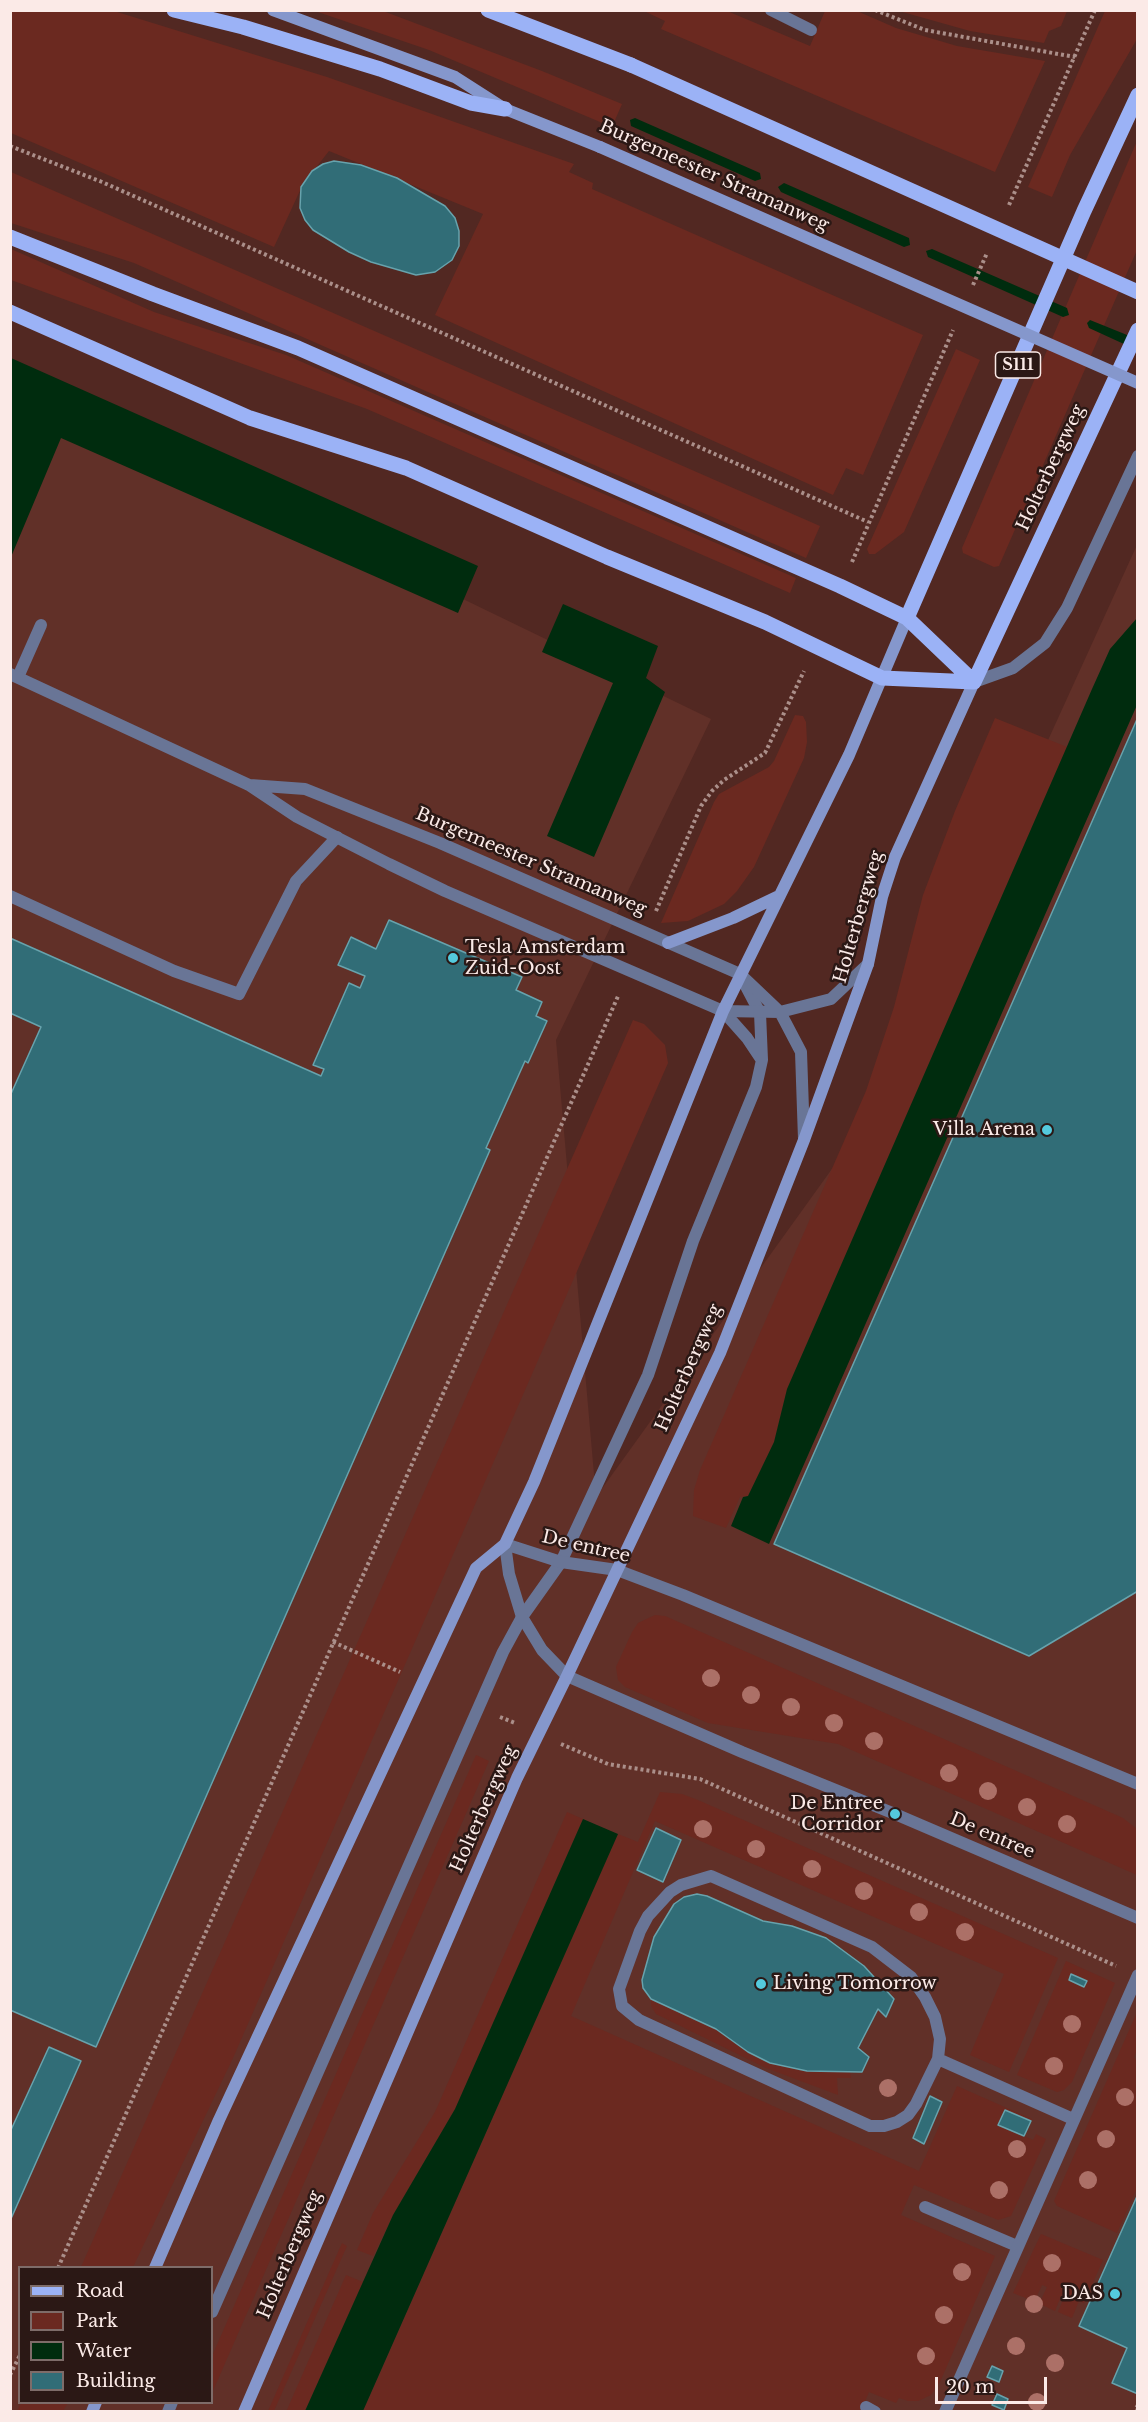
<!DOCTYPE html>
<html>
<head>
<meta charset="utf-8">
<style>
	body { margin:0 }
	#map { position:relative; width:1148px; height:2422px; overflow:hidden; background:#522822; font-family:"Libre Baskerville",serif }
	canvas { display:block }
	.frame { position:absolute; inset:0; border:12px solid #fbeae7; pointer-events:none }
	.legend { position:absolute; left:18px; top:2266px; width:195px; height:138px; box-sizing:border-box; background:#2b1815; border:2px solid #7e6c69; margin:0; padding:8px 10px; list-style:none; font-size:18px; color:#fbeae7 }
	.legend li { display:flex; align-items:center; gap:12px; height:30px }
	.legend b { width:30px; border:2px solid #7e6c69 }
	.scale { position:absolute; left:935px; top:2377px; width:112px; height:27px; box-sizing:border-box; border:3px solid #fbeae7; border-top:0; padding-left:8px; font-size:18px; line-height:21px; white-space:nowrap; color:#fbeae7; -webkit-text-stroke:4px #2b1815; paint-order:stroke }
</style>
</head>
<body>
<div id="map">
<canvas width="1148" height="2422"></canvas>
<div class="frame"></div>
<ul class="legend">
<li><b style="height:8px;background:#9bb2f6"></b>Road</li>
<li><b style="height:16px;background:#6b2920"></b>Park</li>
<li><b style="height:16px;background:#002c0e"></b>Water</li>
<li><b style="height:16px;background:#316d77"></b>Building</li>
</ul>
<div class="scale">20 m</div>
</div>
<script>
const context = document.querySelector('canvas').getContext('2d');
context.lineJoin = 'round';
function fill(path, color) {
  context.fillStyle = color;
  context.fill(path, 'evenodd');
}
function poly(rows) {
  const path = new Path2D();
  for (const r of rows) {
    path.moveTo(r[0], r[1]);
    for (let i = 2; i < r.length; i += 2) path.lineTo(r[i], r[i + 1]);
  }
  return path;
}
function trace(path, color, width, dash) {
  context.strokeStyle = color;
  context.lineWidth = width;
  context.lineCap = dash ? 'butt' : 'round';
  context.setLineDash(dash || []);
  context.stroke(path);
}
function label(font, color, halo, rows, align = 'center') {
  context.font = font + ' "Libre Baskerville",serif';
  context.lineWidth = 5;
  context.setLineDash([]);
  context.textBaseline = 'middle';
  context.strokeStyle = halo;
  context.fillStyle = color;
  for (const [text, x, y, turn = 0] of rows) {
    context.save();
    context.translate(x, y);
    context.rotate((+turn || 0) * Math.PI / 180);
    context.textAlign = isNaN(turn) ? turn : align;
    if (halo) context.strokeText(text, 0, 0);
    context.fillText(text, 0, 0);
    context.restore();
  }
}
const built = poly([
	[11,391,403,570,711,719,556,1040,596,1497,888,1091,1137,545,1137,2411,11,2412],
	[20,2268,212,2268,212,2402,20,2402]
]);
const green = poly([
	[10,11,114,11,327,77,574,164,569,172,593,183,592,189,923,335,863,475,846,468,833,495,435,315,483,214,329,151,303,184,274,247,11,133],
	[315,11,383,11,542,71,622,104,612,127,429,50],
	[644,11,727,11,810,46,825,11,857,11,896,28,957,46,1045,61,995,172,661,29,665,21],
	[899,11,1067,10,1067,11,1061,26,1049,31,1044,43,970,31],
	[1105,11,1137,11,1137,39,1070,155,1052,197,1028,187],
	[1137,141,1137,250,999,566,994,567,963,553,962,548],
	[11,172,820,526,806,558,134,263,11,223],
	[11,249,154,312,286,355,796,578,790,593,367,409,11,280],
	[956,349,980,360,904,532,875,554,869,554,867,549],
	[795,715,803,716,806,722,807,742,804,758,754,867,737,891,724,904,688,921,661,923,714,802,719,794,769,767,774,761],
	[995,718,1067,747,787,1389,774,1442,748,1496,740,1497,726,1528,693,1516,694,1490,700,1470,866,1091,894,1007,923,895,955,811],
	[633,1020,644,1024,665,1045,668,1063,233,2058,133,2267,81,2267],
	[655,1615,665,1616,1123,1818,1137,1829,1137,1875,838,1744,708,1723,625,1687,618,1680,616,1667,632,1632,638,1623],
	[476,1755,489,1761,212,2393,212,2356],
	[660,1792,682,1794,698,1800,1058,1958,1009,2072,970,2055,1004,1974,655,1821,571,2016,919,2171,957,2086,1032,2119,1031,2121,1005,2110,999,2124,1033,2140,1036,2134,1046,2139,1011,2216,998,2220,914,2185,901,2215,995,2256,940,2382,931,2395,918,2401,908,2401,899,2398,896,2403,869,2392,861,2411,363,2412,618,1834,638,1842],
	[567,1812,583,1819,455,2109,393,2215,373,2256,357,2250,373,2213,435,2112],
	[1066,1961,1115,1983,1072,2082,1064,2090,1057,2092,1017,2075],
	[651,1999,716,2029,748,2052,770,2063,807,2071,850,2072,851,2078,837,2078,838,2095,766,2068,656,2014,651,2006],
	[1137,2012,1137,2050,1134,2057,1138,2063,1137,2188,1117,2233,1057,2206,1054,2201],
	[1041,2234,1103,2260,1084,2303,1079,2301,1072,2318,1058,2312,1065,2295,1062,2294,1055,2311,1042,2305,1041,2300,1047,2287,1042,2285,1037,2296,1028,2299,1013,2293],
	[342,2243,347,2246,274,2411,268,2411],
	[346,2275,363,2282,305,2411,286,2412],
	[21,2403,21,2402,68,2403,63,2411,17,2411]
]);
const water = poly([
	[635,118,760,173,761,179,755,181,631,126,630,120],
	[784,183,909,238,910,245,904,247,781,192,778,187],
	[932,249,1067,308,1069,315,1063,317,928,257,926,251],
	[1090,320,1137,339,1137,350,1089,328,1087,323],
	[11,358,478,566,458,613,61,438,11,557],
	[563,604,658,646,646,678,665,692,594,857,547,836,613,683,542,652],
	[1137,618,1137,705,769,1544,731,1526,743,1497,748,1496,774,1442,787,1389,1092,689,1110,649],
	[583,1819,618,1834,363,2411,305,2411,393,2215,455,2109]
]);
const building = poly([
	[334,161,361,165,397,178,445,206,455,218,459,231,459,246,452,260,435,272,416,275,371,262,349,252,313,230,305,220,300,208,301,187,312,171,323,164,334,161],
	[1138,717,1138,1591,1029,1656,774,1544,1138,717],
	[389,920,522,977,516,990,542,1002,536,1016,547,1021,528,1063,525,1061,486,1148,490,1150,96,2047,10,2010,10,1096,41,1027,10,1013,10,938,321,1076,324,1069,313,1065,349,983,360,988,365,976,338,965,351,937,376,949,389,920],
	[656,1828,681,1840,663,1882,637,1870,656,1828],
	[697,1894,707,1896,763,1921,792,1926,826,1938,864,1966,894,1999,886,2017,878,2009,858,2048,869,2057,862,2072,807,2071,770,2063,748,2052,716,2029,651,1999,643,1988,642,1980,654,1937,674,1904,684,1897,697,1894],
	[1071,1974,1087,1981,1084,1987,1069,1980,1071,1974],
	[49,2047,81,2061,10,2221,10,2132,49,2047],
	[930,2096,942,2102,924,2144,913,2138,930,2096],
	[1005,2110,1031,2121,1024,2136,998,2125,1005,2110],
	[1138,2194,1138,2394,1112,2383,1127,2348,1079,2326,1138,2194],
	[992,2366,1003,2371,999,2382,987,2377,992,2366],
	[997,2394,1008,2399,1004,2410,992,2405,997,2394]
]);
const path = poly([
	[875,10,925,30,1075,57],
	[10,146,102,182,868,522],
	[1009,205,1095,10],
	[973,285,987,253],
	[852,562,953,330],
	[656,911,701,806,712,791,724,780,765,753,804,671],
	[333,1642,400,1672],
	[500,1717,515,1723],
	[561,1744,608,1764,700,1779,1116,1966],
	[58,2268,619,994],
	[10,2375,20,2355],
	[1138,2405,1135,2410,1138,2411]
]);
const lane = poly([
	[771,10,811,30],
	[18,677,41,625],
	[974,682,1013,668,1045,643,1067,608,1138,456],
	[10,896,174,971,239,994,296,881,337,837],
	[723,1011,747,1038,761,1059],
	[711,1876,872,1947,911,1977,925,1997,935,2017,940,2039,938,2059,916,2104,908,2115,897,2122,884,2126,870,2126,639,2020,622,2006,619,1989,640,1931,648,1916,670,1892,681,1885,711,1876],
	[938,2059,1073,2119],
	[925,2207,1017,2246],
	[212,2312,503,1652,522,1617,561,1562,648,1375,693,1241,756,1087,762,1060,760,1013,740,975],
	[866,2407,875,2412],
	[168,2412,172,2402]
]);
const street = poly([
	[10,674,249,785,297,817,389,864,445,891,723,1011,780,1012,831,999,868,964],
	[250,785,305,789,440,843,740,974,780,1012,801,1052,804,1139],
	[1138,1784,683,1595,617,1570,561,1562,505,1544,509,1574,522,1617,542,1650,567,1676,742,1752,895,1814,1138,1918],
	[945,2412,1138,1975]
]);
const secondary = poly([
	[273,10,455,77,505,109,600,147],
	[668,943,733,918,779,896],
	[155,2268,219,2120,476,1568,505,1544,534,1482,723,1011,849,755,907,618],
	[92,2412,96,2402],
	[244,2412,517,1778,567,1676,720,1353,804,1140,868,964,882,897,895,857,974,682]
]);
const primary = poly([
	[174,10,243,27,380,69,471,103,505,109],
	[488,10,631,65],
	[10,237,153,294,298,348,840,586,907,618,974,682],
	[10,312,250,418,406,468,607,557,765,622,882,678,974,682],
	[907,618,1084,211,1138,95],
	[974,682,1138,330]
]);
const secondaryBridge = poly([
	[600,147,1138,383]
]);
const primaryBridge = poly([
	[631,65,1138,292]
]);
const trees = [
	[711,1678],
	[751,1695],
	[791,1707],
	[834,1723],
	[874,1741],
	[949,1773],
	[988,1791],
	[1027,1807],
	[1067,1824],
	[703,1829],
	[756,1849],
	[812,1869],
	[864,1891],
	[919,1912],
	[965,1932],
	[1072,2024],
	[1054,2066],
	[888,2088],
	[1125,2097],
	[1106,2139],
	[1017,2149],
	[1088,2180],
	[999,2190],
	[1052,2263],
	[962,2272],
	[1034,2304],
	[944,2315],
	[1016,2346],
	[926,2356],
	[1055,2363],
	[1037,2402]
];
const markers = [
	[453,958,6,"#54cadd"],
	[1047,1130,6,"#54cadd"],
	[895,1814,6,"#54cadd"],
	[761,1984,6,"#54cadd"],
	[1115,2294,6,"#54cadd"]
];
const shields = [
	[1018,365,45]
];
const shieldNames = [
	["S111",1018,365]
];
const streetNames = [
	["Burgemeester Stramanweg",714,176,24],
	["Holterbergweg",1051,468,-65],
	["Burgemeester Stramanweg",531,862,23],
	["Holterbergweg",859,917,-74],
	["Holterbergweg",689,1368,-66],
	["De entree",586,1547,13],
	["Holterbergweg",484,1809,-66],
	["De entree",992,1836,23],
	["Holterbergweg",290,2255,-67]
];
const poiNames = [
	["Tesla Amsterdam",465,948,"left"],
	["Zuid-Oost",465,969,"left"],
	["Villa Arena",1035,1130],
	["De Entree",883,1804],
	["Corridor",883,1825],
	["Living Tomorrow",773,1984,"left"],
	["DAS",1103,2294]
];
fill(built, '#613028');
fill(green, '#6b2920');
fill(water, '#002c0e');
fill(building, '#316d77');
trace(building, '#67a3ad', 1.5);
trace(path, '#ab8f8a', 4, [3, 3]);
trace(lane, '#697596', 12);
trace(street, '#697596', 12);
trace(secondary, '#8597cc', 12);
trace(primary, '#9bb2f6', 15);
trace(secondaryBridge, '#8597cc', 12);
trace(primaryBridge, '#9bb2f6', 15);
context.fillStyle = '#ac7067';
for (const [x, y] of trees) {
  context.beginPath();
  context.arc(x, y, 9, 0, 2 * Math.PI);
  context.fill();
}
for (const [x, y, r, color] of markers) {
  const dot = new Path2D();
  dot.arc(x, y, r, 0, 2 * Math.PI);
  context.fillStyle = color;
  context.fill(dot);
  trace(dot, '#2b1815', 2);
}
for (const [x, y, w] of shields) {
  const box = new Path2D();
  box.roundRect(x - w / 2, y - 13, w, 26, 4.5);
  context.fillStyle = '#2b1815';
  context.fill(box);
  trace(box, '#fbeae7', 1.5);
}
label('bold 16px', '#fbeae7', null, shieldNames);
label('18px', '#fbeae7', '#2b1815', streetNames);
label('18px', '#fbeae7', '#2b1815', poiNames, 'right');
</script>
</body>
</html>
